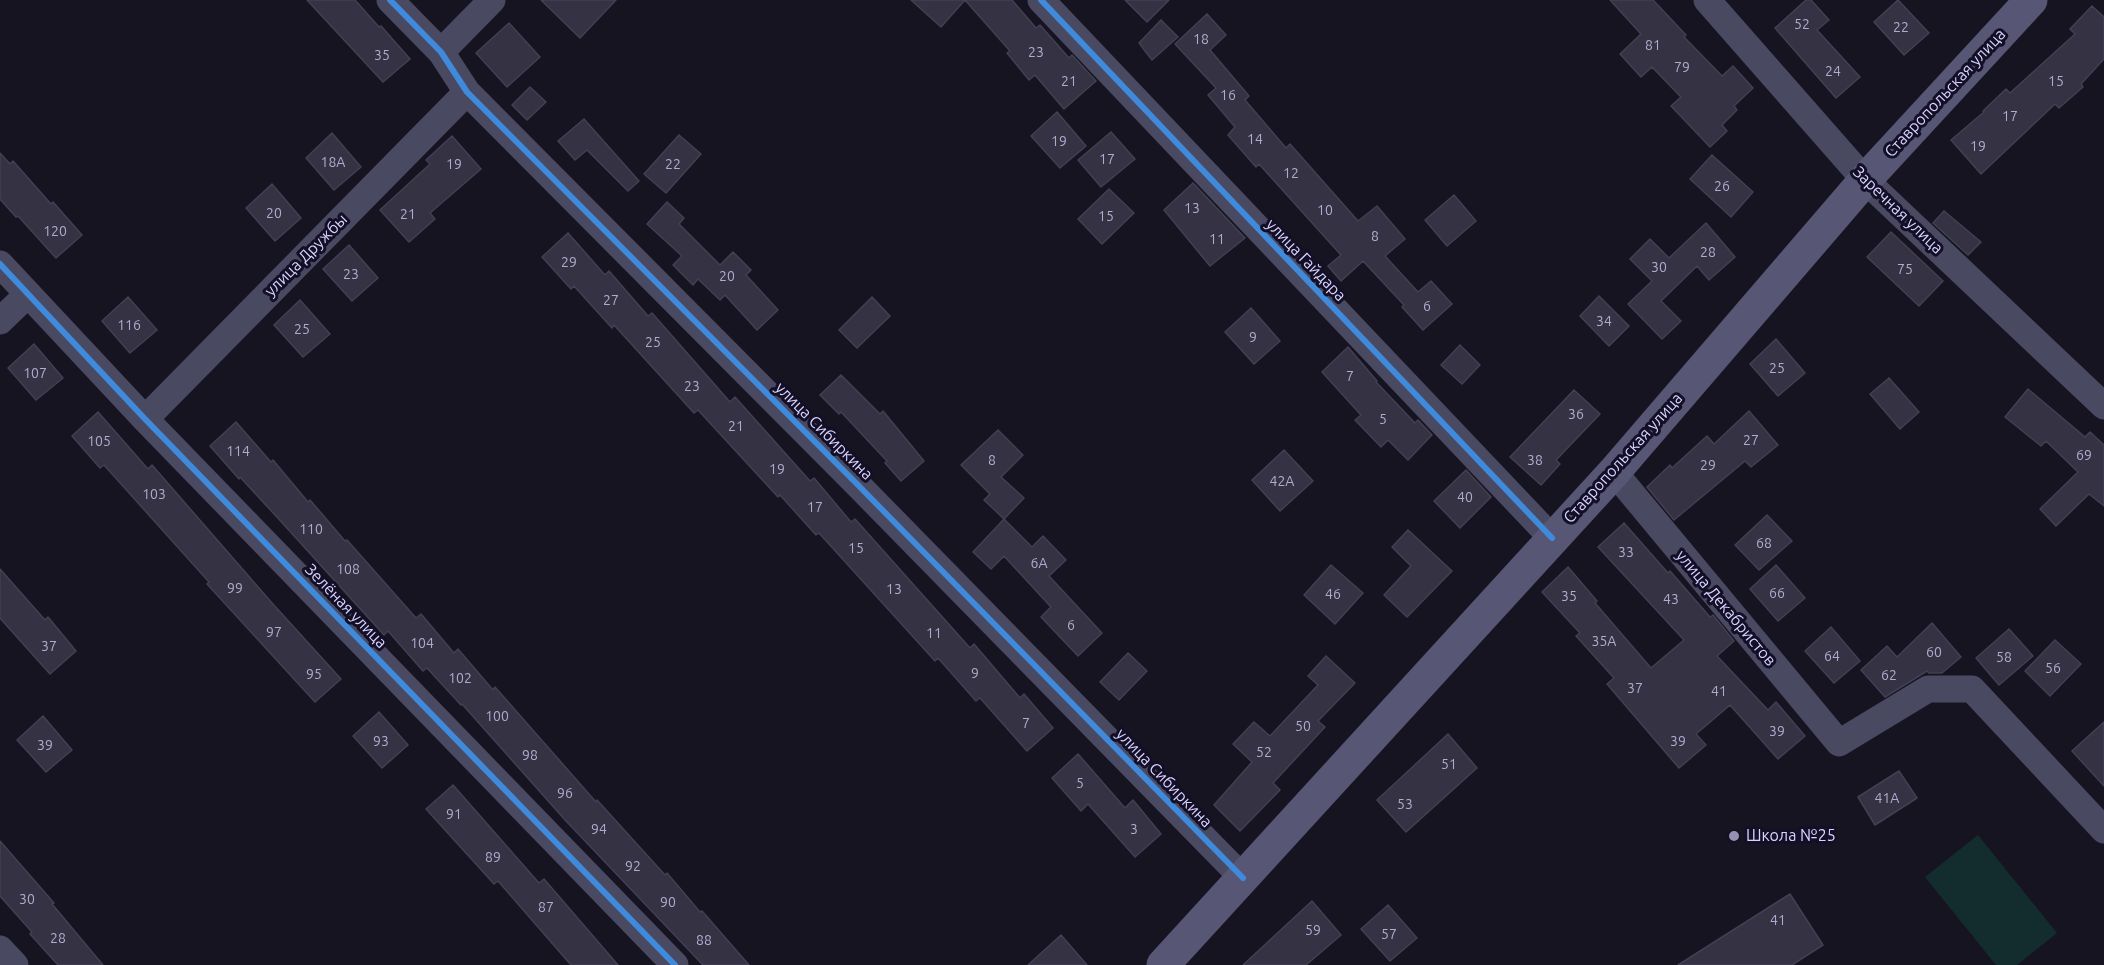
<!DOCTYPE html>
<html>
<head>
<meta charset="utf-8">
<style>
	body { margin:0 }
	canvas { display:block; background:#161421 }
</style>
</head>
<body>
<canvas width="2104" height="965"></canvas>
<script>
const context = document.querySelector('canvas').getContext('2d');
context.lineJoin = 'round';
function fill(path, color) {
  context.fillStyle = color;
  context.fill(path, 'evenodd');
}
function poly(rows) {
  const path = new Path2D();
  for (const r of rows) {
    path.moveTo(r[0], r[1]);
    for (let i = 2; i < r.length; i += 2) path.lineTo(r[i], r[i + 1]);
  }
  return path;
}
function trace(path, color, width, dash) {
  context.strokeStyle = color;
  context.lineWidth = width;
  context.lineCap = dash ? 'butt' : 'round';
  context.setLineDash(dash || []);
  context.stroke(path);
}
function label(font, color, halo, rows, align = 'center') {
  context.font = font + ' Ubuntu,sans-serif';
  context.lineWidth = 6;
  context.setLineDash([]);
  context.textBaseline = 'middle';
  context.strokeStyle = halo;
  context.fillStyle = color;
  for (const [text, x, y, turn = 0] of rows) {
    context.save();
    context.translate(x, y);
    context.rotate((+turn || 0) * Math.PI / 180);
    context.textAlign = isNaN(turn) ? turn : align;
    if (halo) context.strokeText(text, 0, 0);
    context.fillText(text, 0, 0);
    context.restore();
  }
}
const green = poly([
	[1978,835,2057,933,2017,965,1996,965,1925,877]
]);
const building = poly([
	[307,0,355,0,379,27,381,26,410,59,383,82,307,0],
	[541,0,616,0,580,38,541,0],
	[911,0,1012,0,1036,28,1040,25,1069,58,1072,55,1096,81,1064,109,1035,75,1029,80,1007,53,1010,51,965,0,941,27,911,0],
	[1125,0,1169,0,1147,22,1125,0],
	[1610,0,1653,0,1686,35,1684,37,1722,76,1733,66,1753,88,1734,106,1737,110,1722,125,1727,131,1710,147,1671,106,1681,97,1652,67,1641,77,1620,54,1641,34,1610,0],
	[1806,0,1811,0,1829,20,1817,30,1860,77,1836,98,1775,28,1806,0],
	[1898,0,1929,33,1904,55,1874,22,1898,0],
	[2092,6,2104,17,2104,59,2081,84,2083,87,2059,108,2055,104,1981,174,1951,140,1984,112,1983,111,2006,89,2010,93,2075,34,2070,29,2092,6],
	[1207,14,1226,35,1210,50,1249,96,1245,100,1286,148,1290,144,1358,221,1377,206,1405,239,1385,256,1418,292,1431,281,1452,304,1423,330,1402,307,1404,305,1363,261,1341,281,1328,266,1341,255,1259,164,1256,167,1228,135,1235,127,1208,95,1216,88,1175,44,1207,14],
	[1161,20,1178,37,1152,60,1139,43,1161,20],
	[509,23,540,57,507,87,476,53,509,23],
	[530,87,546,102,527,120,512,105,530,87],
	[1057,112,1086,146,1060,168,1031,136,1057,112],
	[584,119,639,181,628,191,587,150,575,160,558,141,584,119],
	[1111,132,1135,159,1101,187,1078,160,1111,132],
	[332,133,361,167,334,190,306,158,332,133],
	[679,135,701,154,666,193,644,174,679,135],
	[452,136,481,169,430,213,435,219,409,242,380,210,430,164,426,160,452,136],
	[0,153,10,164,13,161,51,204,53,202,82,235,56,258,18,216,16,217,0,199,0,153],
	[1712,155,1753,192,1731,217,1690,179,1712,155],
	[1193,183,1245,238,1210,266,1164,210,1193,183],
	[272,184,301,218,275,241,246,208,272,184],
	[1109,189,1134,213,1102,244,1078,219,1109,189],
	[1454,195,1476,221,1447,246,1425,220,1454,195],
	[667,202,684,218,679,224,720,265,733,252,751,270,746,275,778,310,757,330,725,295,720,300,698,279,693,285,673,265,682,256,647,224,667,202],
	[1944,211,1981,242,1968,255,1933,223,1944,211],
	[1706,223,1735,257,1709,280,1697,266,1661,301,1681,321,1662,339,1628,304,1652,281,1630,259,1650,239,1669,258,1706,223],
	[1891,232,1943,281,1919,306,1867,257,1891,232],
	[568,233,605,275,609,271,648,316,652,313,730,402,735,397,810,481,814,478,851,522,855,519,970,648,974,644,1020,698,1024,694,1053,728,1027,751,980,698,976,701,938,658,935,661,819,533,816,535,780,495,778,497,698,410,694,413,614,325,612,328,574,286,571,289,542,257,568,233],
	[349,245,378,278,352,301,323,269,349,245],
	[1599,296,1629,326,1609,346,1580,316,1599,296],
	[128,297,157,330,130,353,102,321,128,297],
	[872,297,890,316,857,348,839,330,872,297],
	[300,300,330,334,303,357,274,325,300,300],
	[1251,308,1280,341,1254,364,1225,332,1251,308],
	[1776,339,1805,373,1778,396,1750,364,1776,339],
	[34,344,63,378,36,400,8,368,34,344],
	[1460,345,1480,365,1462,384,1441,365,1460,345],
	[1348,347,1377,381,1376,382,1415,423,1418,420,1432,435,1408,460,1388,440,1381,447,1355,420,1361,415,1322,372,1348,347],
	[841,375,880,414,883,411,924,461,901,481,885,463,887,461,841,412,839,414,820,395,841,375],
	[1889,378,1919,412,1900,429,1870,394,1889,378],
	[2028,389,2085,437,2090,432,2104,445,2104,506,2089,494,2056,526,2040,509,2078,472,2046,441,2041,446,2005,417,2028,389],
	[1574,390,1600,414,1556,460,1560,464,1541,485,1510,457,1574,390],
	[1749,411,1778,445,1751,467,1745,461,1674,520,1647,487,1670,465,1672,468,1707,436,1714,444,1749,411],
	[98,412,148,469,152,465,272,603,341,679,315,702,207,584,209,582,104,465,100,468,72,436,98,412],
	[236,422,271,462,273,460,308,502,310,500,345,541,347,540,416,618,421,614,454,653,458,649,493,690,495,687,596,802,597,800,665,875,667,873,700,912,702,911,749,965,703,965,566,821,462,704,461,705,427,668,423,671,388,631,384,635,276,516,240,477,239,479,210,446,236,422],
	[998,430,1023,455,1001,477,1024,498,1004,519,984,500,990,494,961,465,998,430],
	[1284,450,1313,481,1280,511,1252,480,1284,450],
	[1466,470,1491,497,1460,528,1434,501,1466,470],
	[1767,515,1792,541,1759,570,1735,545,1767,515],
	[1004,519,1032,547,1043,536,1066,560,1049,576,1102,633,1078,656,1041,617,1051,607,1004,556,991,569,973,552,1004,519],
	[1624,523,1668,573,1670,571,1710,617,1713,615,1734,641,1717,656,1768,710,1776,702,1805,736,1778,759,1730,705,1696,734,1706,745,1679,768,1607,684,1614,678,1576,636,1580,633,1542,592,1568,567,1597,601,1595,603,1651,668,1684,640,1598,547,1624,523],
	[1408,530,1452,571,1407,617,1384,595,1411,566,1392,547,1408,530],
	[1331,565,1363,593,1335,624,1304,595,1331,565],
	[1776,565,1805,598,1778,621,1750,589,1776,565],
	[0,569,45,620,48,617,76,651,50,674,0,618,0,569],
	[1932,623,1961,657,1942,673,1929,673,1927,671,1885,697,1861,670,1887,646,1897,657,1932,623],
	[1831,627,1860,661,1834,683,1805,651,1831,627],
	[2009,629,2033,656,1999,685,1976,658,2009,629],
	[2055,640,2081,664,2050,696,2025,671,2055,640],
	[1128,653,1147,671,1119,700,1100,682,1128,653],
	[1326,656,1355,683,1318,721,1325,727,1273,783,1280,790,1240,831,1214,805,1252,762,1233,744,1254,722,1270,736,1318,685,1308,676,1326,656],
	[379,712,408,745,382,768,353,736,379,712],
	[43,716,72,750,46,772,17,740,43,716],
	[2104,722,2104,786,2072,751,2104,722],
	[1448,734,1477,768,1406,832,1377,800,1448,734],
	[1078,754,1125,808,1133,800,1161,834,1135,857,1088,804,1081,811,1052,778,1078,754],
	[1899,771,1917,798,1875,825,1858,797,1899,771],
	[453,785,539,883,544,879,618,965,571,965,498,881,494,884,426,809,453,785],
	[0,841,54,903,52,904,103,965,58,965,30,934,32,932,0,896,0,841],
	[1790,894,1823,945,1792,965,1678,965,1790,894],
	[1312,901,1341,935,1306,965,1243,965,1312,901],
	[1388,905,1417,938,1390,961,1361,929,1388,905],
	[1061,935,1087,965,1028,965,1061,935]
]);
const minor = poly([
	[390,0,441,52,467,92,858,485,1243,878],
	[1041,0,1552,538],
	[1707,0,1865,180,2104,406],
	[441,52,492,0],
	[0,264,145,419,675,965],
	[0,321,28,294],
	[145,419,467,92],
	[1614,472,1839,743,1928,689,1972,689,2104,830],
	[0,949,15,965]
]);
const secondary = poly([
	[1163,965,1614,472,1865,180,2031,0]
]);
const cycleway = poly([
	[390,0,441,52,467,92,858,485,1243,878],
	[1041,0,1552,538],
	[0,264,145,419,675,965]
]);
const markers = [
	[1734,836,6,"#9591b1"]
];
const numberNames = [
	["52",1802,24],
	["22",1901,27],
	["18",1201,39],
	["81",1653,45],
	["23",1036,52],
	["35",382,55],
	["79",1682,67],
	["24",1833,71],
	["21",1069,81],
	["15",2056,81],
	["16",1228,95],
	["17",2010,116],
	["14",1255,139],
	["19",1059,141],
	["19",1978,146],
	["17",1107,159],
	["18А",333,162],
	["19",454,164],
	["22",673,164],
	["12",1291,173],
	["26",1722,186],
	["13",1192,208],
	["10",1325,210],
	["20",274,213],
	["21",408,214],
	["15",1106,216],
	["120",55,231],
	["8",1375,236],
	["11",1217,239],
	["28",1708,252],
	["29",569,262],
	["30",1659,267],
	["75",1905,269],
	["23",351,274],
	["20",727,276],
	["27",611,300],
	["6",1427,306],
	["34",1604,321],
	["116",129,325],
	["25",302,329],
	["9",1253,337],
	["25",653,342],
	["25",1777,368],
	["107",35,373],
	["7",1350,376],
	["23",692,386],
	["36",1576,414],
	["5",1383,419],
	["21",736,426],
	["27",1751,440],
	["105",99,441],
	["114",238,451],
	["69",2084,455],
	["8",992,460],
	["38",1535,460],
	["29",1708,465],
	["19",777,469],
	["42А",1282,481],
	["103",154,494],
	["40",1465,497],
	["17",815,507],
	["110",311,529],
	["68",1764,543],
	["15",856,548],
	["33",1626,552],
	["6А",1039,563],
	["108",348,569],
	["99",235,588],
	["13",894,589],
	["66",1777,593],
	["46",1333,594],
	["35",1569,596],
	["43",1671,599],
	["6",1071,625],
	["97",274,632],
	["11",934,633],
	["35А",1604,641],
	["104",422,643],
	["37",49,646],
	["60",1934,652],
	["64",1832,656],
	["58",2004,657],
	["56",2053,668],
	["9",975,673],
	["95",314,674],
	["62",1889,675],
	["102",460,678],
	["37",1635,688],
	["41",1719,691],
	["100",497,716],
	["7",1026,723],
	["50",1303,726],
	["39",1777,731],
	["93",381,741],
	["39",1678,741],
	["39",45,745],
	["52",1264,752],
	["98",530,755],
	["51",1449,764],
	["5",1080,783],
	["96",565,793],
	["41А",1887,798],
	["53",1405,804],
	["91",454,814],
	["94",599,829],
	["3",1134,829],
	["89",493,857],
	["92",633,866],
	["30",27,899],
	["90",668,902],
	["87",546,907],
	["41",1778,920],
	["59",1313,930],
	["57",1389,934],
	["28",58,938],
	["88",704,940]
];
const streetNames = [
	["Ставропольская улица",1945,93,-47],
	["Заречная улица",1898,210,44],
	["улица Дружбы",306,255,-45],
	["улица Гайдара",1306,260,46],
	["улица Сибиркина",824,431,45],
	["Ставропольская улица",1623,458,-48],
	["Зелёная улица",346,606,46],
	["улица Декабристов",1726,608,50],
	["улица Сибиркина",1164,778,46]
];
const poiNames = [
	["Школа №25",1746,836]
];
fill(green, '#132c2d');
fill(building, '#343243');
trace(building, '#433f54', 1.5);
trace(minor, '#4a4962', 27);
trace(secondary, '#575674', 33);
trace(cycleway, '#408adc', 6);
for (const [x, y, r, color] of markers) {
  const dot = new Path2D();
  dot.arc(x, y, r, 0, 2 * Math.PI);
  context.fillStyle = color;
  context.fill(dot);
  trace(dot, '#130f26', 2);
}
label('14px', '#b0acd0', null, numberNames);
label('16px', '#d9d4ff', '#130f26', streetNames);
label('16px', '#d9d4ff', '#130f26', poiNames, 'left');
</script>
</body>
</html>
